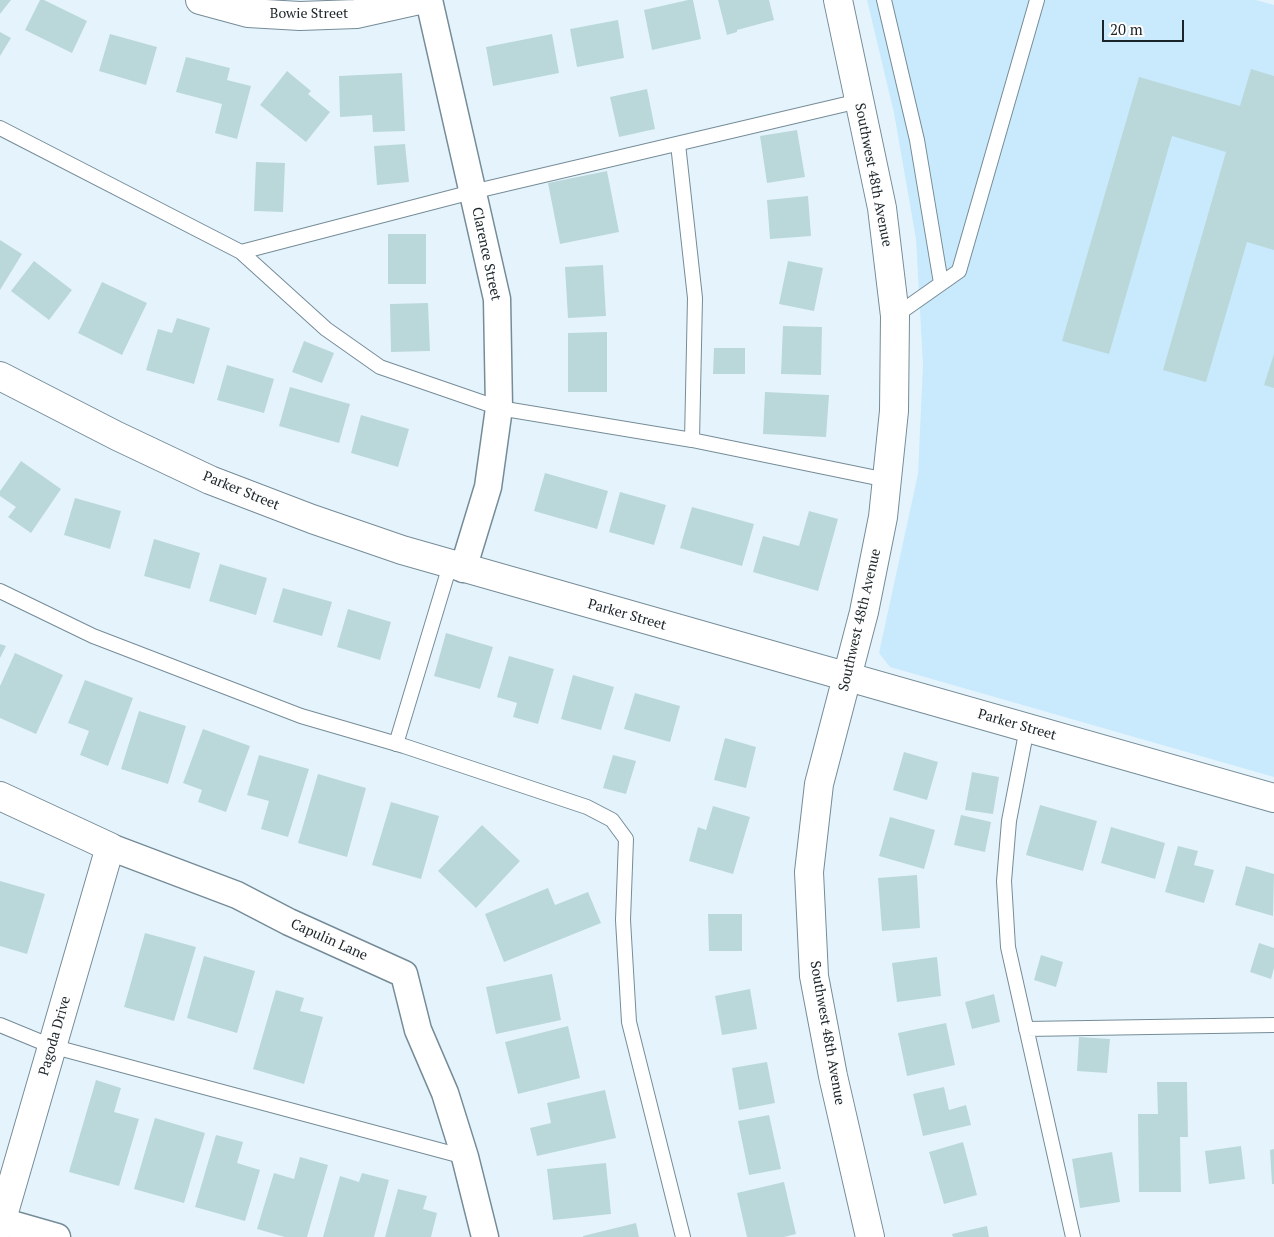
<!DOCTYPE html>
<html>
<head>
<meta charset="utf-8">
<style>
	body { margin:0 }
	#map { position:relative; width:1274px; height:1237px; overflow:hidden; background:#e5f4fc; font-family:"PT Serif",serif }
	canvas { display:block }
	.scale { position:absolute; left:1102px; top:20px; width:82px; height:22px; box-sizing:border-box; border:2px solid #1b2429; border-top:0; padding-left:6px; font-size:15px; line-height:18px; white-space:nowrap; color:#1b2429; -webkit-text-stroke:4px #fefefe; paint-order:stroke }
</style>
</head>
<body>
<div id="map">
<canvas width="1274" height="1237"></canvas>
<div class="scale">20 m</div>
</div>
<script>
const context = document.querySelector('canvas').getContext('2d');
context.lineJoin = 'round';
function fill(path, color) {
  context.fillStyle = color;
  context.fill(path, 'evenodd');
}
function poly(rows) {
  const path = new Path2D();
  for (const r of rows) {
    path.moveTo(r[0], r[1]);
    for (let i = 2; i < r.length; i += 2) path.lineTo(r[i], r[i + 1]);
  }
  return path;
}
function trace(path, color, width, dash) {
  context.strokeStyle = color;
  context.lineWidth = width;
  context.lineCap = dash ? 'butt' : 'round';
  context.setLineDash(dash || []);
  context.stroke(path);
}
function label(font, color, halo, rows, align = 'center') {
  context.font = font + ' "PT Serif",serif';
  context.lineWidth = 4;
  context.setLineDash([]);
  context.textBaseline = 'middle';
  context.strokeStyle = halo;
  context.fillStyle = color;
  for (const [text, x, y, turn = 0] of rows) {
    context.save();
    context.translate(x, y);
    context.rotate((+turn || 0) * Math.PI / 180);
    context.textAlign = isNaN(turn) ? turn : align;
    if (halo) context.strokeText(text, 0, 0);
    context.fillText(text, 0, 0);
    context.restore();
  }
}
const built = poly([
	[867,0,1256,0,1274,5,1274,777,890,667,879,653,918,474,923,365,916,239,894,113]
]);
const building = poly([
	[0,0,11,0,0,14],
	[40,0,44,0,87,21,72,53,25,30],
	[688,0,693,0,701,39,652,50,644,10],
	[718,0,769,0,774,20,737,30,737,32,727,35],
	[618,20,624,58,577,67,570,29],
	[0,32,11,38,0,56],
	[110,34,157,47,146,85,99,71],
	[552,34,559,73,493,86,486,47],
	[186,57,230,68,227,80,251,86,237,139,215,133,222,104,176,92],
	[1251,69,1274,76,1274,250,1247,242,1206,382,1163,370,1226,152,1172,136,1109,354,1062,341,1139,77,1240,106],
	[287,71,311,91,308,94,330,112,306,142,260,105],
	[402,73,405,131,373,132,372,115,340,117,339,76],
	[647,89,655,129,619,137,610,97],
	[797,130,805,177,767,183,760,136],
	[405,144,409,182,377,185,374,146],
	[256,162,285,163,283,212,254,211],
	[607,171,619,232,560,244,548,183],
	[808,196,811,236,770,239,767,200],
	[388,234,426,234,426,284,388,284],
	[0,240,22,254,0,290],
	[34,261,72,290,49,320,11,291],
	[788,261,823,268,814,311,779,304],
	[603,265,606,316,568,318,565,267],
	[102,282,147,303,122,355,78,333],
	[428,303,430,351,391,352,390,304],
	[177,318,210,328,194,384,146,370,158,329,172,333],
	[783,326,822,327,821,375,781,374],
	[607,332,607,392,568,392,568,333],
	[304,341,334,353,322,383,292,372],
	[714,348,745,348,745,374,713,374],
	[1274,354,1274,388,1264,385],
	[227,365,274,379,264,413,217,400],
	[290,387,350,404,339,443,279,426],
	[765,392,829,395,826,437,763,434],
	[361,415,409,429,398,467,351,453],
	[21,461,61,489,31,533,8,517,16,507,0,496,0,491],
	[545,473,608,491,597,529,534,511],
	[620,492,666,505,654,545,609,532],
	[75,498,121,511,110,549,64,535],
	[692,507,754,524,742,566,680,548],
	[809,511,838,519,818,591,753,572,763,536,799,546],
	[154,539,200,553,190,589,144,576],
	[220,564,267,578,256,615,209,601],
	[283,588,332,602,322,636,273,622],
	[348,609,391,622,380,660,337,647],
	[446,633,493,647,480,689,434,676],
	[0,644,6,646,0,658],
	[15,653,63,675,36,734,0,718,0,686],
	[509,656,554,669,538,724,513,717,517,703,497,697],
	[573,675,614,687,601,730,561,719],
	[85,680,133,698,108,766,80,755,89,731,68,723],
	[635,693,680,706,670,742,624,729],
	[139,711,186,726,168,784,121,769],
	[203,729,250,746,226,812,198,802,202,790,183,783],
	[725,738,756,747,746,788,714,780],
	[904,752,938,762,927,800,893,790],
	[259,755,309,769,288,837,261,829,269,801,247,795],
	[613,755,636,761,626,794,603,788],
	[972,772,999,777,993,814,965,810],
	[318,774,366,788,347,857,298,843],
	[391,802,439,816,421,879,372,865],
	[1040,805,1097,821,1083,871,1026,855],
	[713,806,750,817,733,874,689,861,698,827,706,830],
	[961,815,991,822,985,852,954,845],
	[890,817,935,830,924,869,879,856],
	[482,825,520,861,476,908,438,871],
	[1111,827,1165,843,1155,879,1101,863],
	[1178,846,1198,851,1194,865,1214,870,1204,903,1165,892],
	[1246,866,1274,874,1273,916,1235,905],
	[917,875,920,928,882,931,878,878],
	[0,881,45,894,27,954,0,946],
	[548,888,555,905,588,892,601,923,504,962,485,914],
	[708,914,742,914,742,951,709,951],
	[145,933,196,947,174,1021,124,1007],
	[1259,943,1274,948,1274,968,1271,979,1250,972],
	[1041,955,1063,962,1056,987,1034,980],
	[204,956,255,971,237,1033,187,1018],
	[937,957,941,996,897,1002,892,963],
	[552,974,561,1020,496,1034,486,987],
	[750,989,757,1029,722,1035,715,996],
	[276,990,304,998,300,1011,323,1017,304,1084,253,1069],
	[994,994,1000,1022,972,1029,965,1002],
	[946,1023,955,1065,907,1076,898,1033],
	[568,1026,580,1078,518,1094,505,1042],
	[1079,1037,1110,1039,1107,1073,1077,1071],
	[767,1062,775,1103,739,1110,732,1068],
	[96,1080,121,1088,114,1112,139,1119,119,1186,69,1172],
	[1157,1082,1187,1082,1188,1137,1180,1137,1181,1192,1139,1192,1138,1114,1158,1114],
	[944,1087,949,1110,966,1105,971,1125,923,1136,913,1094],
	[605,1090,616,1138,537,1156,530,1128,551,1123,547,1103],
	[769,1115,781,1169,749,1175,738,1121],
	[155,1118,205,1133,184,1203,134,1189],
	[216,1135,243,1142,237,1163,260,1170,245,1221,195,1207],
	[963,1142,977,1195,944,1204,929,1152],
	[1241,1146,1245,1179,1209,1184,1205,1151],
	[1274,1149,1274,1184,1272,1184,1270,1150],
	[1112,1152,1120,1202,1080,1208,1072,1159],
	[300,1157,328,1165,307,1237,285,1237,257,1229,274,1173,294,1179],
	[606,1163,611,1214,553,1220,547,1169],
	[362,1173,389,1180,374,1237,323,1237,340,1176,359,1182],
	[784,1182,796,1234,784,1237,747,1237,737,1193],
	[398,1189,427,1196,423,1209,437,1213,431,1237,385,1237],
	[636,1223,639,1237,583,1237,583,1236],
	[987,1226,989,1237,953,1237,952,1234]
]);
const lane = poly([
	[884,0,917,140,941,283],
	[0,128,241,252,326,329,380,367,499,408,692,440,887,480],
	[678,144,695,298,692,440],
	[241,252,472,192,859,101],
	[895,316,959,271,1037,0],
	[0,591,93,636,301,716,404,746,587,807,612,820,626,839,623,920,629,1022,683,1237],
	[1027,728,1009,821,1004,881,1008,947,1073,1237],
	[396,744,450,565],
	[0,1025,51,1046,465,1157],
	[1026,1029,1274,1025]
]);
const street = poly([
	[429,0,497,299,499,408,488,487,463,569],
	[110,847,237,895,289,922,404,974,418,1030,445,1093,465,1157,485,1237],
	[1,1221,57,1237]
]);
const secondary = poly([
	[200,0,248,13,300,16,356,14,419,0],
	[838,0,882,208,895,316,894,411,883,517,864,612,819,784,809,872,814,976,833,1076,870,1237],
	[0,376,117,436,210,480,312,519,402,550,1274,798],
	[0,796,110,847,0,1226]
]);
const streetNames = [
	["Bowie Street",309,14],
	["Southwest 48th Avenue",873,175,79],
	["Clarence Street",486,254,78],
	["Parker Street",241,491,22],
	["Parker Street",627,615,16],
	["Southwest 48th Avenue",860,620,-77],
	["Parker Street",1017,725,16],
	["Capulin Lane",329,940,24],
	["Southwest 48th Avenue",827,1033,80],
	["Pagoda Drive",55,1036,-74]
];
fill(built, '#c9eafc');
fill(building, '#bad8d9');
trace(lane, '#758c98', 16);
trace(street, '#758c98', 29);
trace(secondary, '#758c98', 30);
trace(lane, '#fff', 14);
trace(street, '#fff', 26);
trace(secondary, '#fff', 28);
label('14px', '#1b2429', '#fefefe', streetNames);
</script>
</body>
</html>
